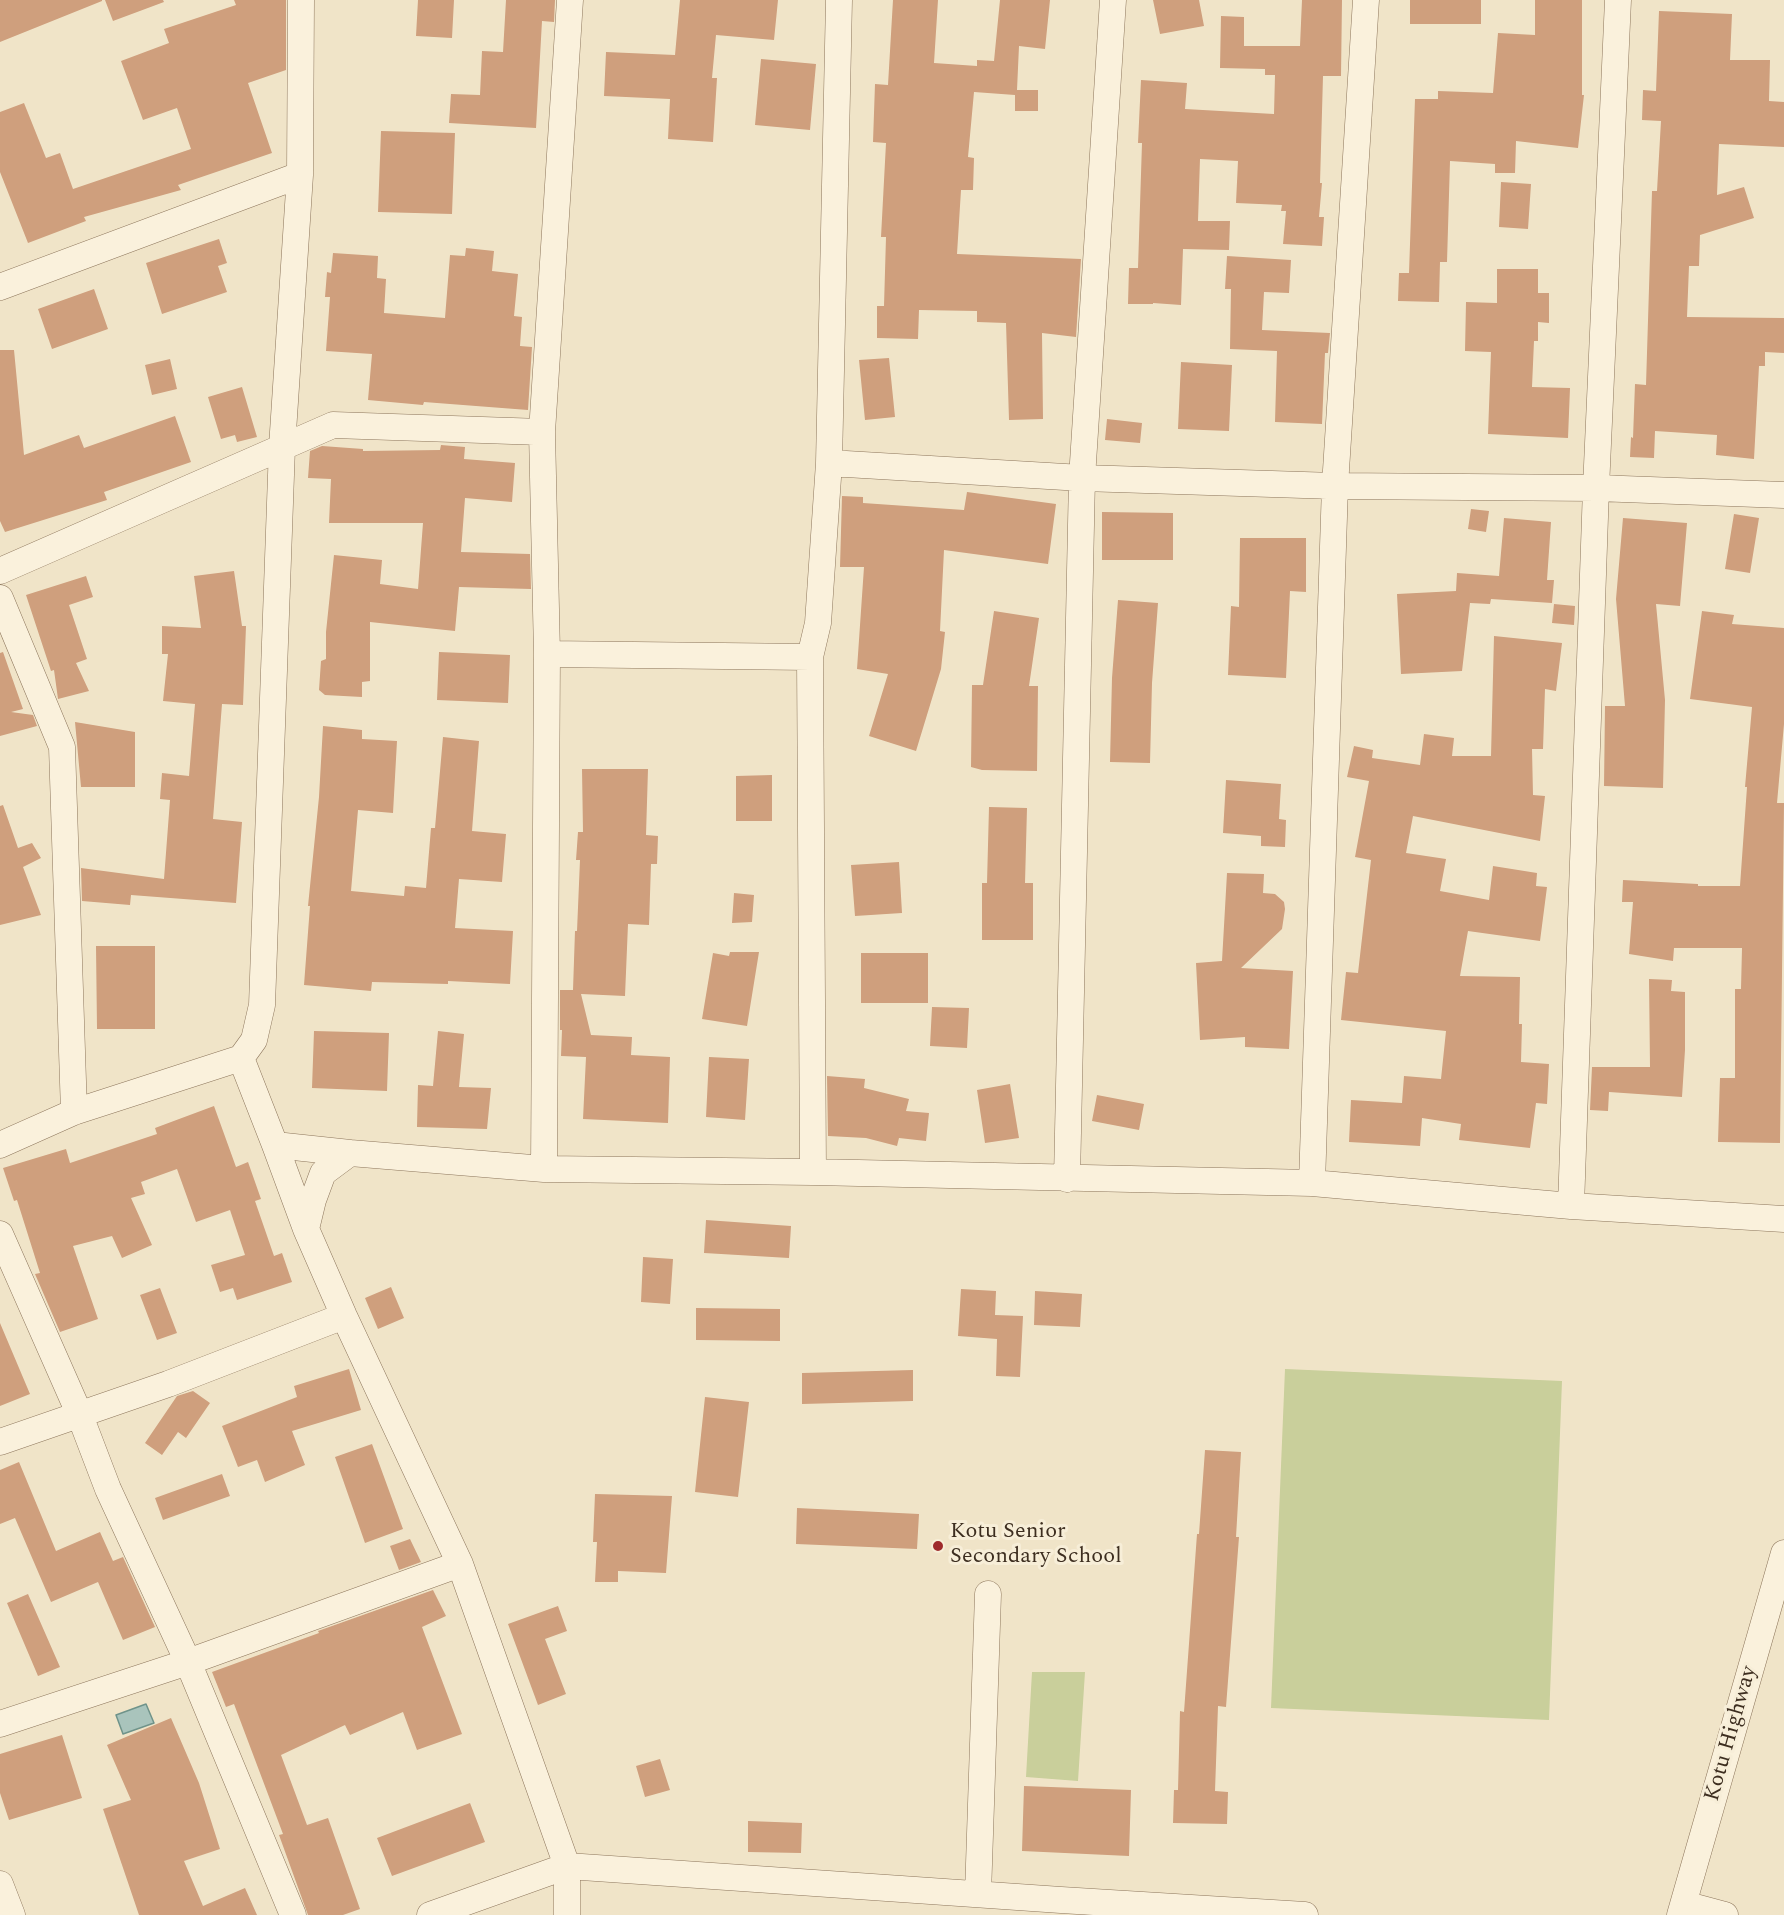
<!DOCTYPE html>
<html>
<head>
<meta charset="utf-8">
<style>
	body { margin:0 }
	canvas { display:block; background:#f0e4c8 }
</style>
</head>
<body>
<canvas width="1784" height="1915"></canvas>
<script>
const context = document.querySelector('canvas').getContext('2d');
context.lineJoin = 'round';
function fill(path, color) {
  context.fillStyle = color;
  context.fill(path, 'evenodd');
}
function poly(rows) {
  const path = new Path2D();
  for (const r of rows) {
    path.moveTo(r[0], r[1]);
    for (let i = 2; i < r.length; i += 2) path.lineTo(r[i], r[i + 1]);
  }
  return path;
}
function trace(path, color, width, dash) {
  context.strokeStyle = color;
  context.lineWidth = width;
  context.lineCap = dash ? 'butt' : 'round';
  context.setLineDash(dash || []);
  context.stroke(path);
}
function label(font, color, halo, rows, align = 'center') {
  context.font = font + ' Spectral,serif';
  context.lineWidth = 6;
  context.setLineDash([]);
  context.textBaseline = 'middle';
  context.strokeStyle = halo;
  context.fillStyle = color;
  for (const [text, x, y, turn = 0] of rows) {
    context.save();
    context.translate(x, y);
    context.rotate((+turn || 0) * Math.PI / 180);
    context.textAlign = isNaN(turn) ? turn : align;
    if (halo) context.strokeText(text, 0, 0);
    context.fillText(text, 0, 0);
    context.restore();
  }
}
const green = poly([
	[1285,1369,1562,1381,1549,1720,1271,1708],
	[1032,1672,1085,1672,1078,1781,1026,1777]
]);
const water = poly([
	[146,1704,154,1723,123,1734,116,1715,146,1704]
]);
const building = poly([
	[0,0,102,0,102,1,0,42],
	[105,0,163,0,164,2,113,21],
	[234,0,286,0,286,70,248,83,272,153,178,185,181,190,84,217,86,221,28,243,0,172,0,112,24,103,46,158,60,153,73,189,191,149,177,108,143,120,121,61,169,43,164,29,236,5],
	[418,0,454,0,452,38,416,36],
	[506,0,555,0,554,22,542,21,536,128,449,123,451,94,480,95,482,51,503,52],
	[680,0,778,0,774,40,716,35,712,78,717,78,713,142,668,139,670,99,604,96,606,52,675,55],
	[893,0,938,0,934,63,977,66,977,60,994,61,1000,0,1050,0,1045,49,1019,46,1017,90,1038,90,1038,111,1015,111,1015,95,974,92,968,157,974,158,973,190,961,190,957,254,1081,259,1076,337,1042,333,1043,419,1009,420,1006,323,977,322,977,311,919,310,918,339,877,338,877,306,884,306,886,237,881,237,886,143,873,142,875,84,888,85],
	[1153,0,1199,0,1204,26,1160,34],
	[1302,0,1342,0,1341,76,1323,76,1320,183,1322,183,1319,217,1324,217,1322,246,1283,244,1286,211,1281,211,1282,205,1236,203,1238,161,1200,159,1198,221,1230,221,1229,250,1183,249,1181,305,1153,303,1153,304,1128,304,1129,268,1138,268,1142,143,1138,143,1141,80,1187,83,1185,109,1274,114,1275,75,1265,75,1265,69,1220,68,1221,16,1244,17,1244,46,1300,46],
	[1410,0,1481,0,1481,24,1410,24],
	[1535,0,1582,0,1582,95,1584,95,1578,148,1516,141,1515,173,1495,173,1495,164,1450,161,1447,262,1440,262,1439,302,1398,301,1399,273,1409,273,1415,99,1438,99,1438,91,1493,93,1498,33,1535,35],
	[1659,11,1732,14,1730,60,1770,60,1769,101,1784,102,1784,147,1719,144,1717,195,1744,187,1754,218,1700,235,1699,266,1689,266,1687,317,1784,318,1784,353,1765,352,1765,366,1759,366,1754,459,1716,455,1717,435,1655,431,1654,458,1630,457,1631,437,1633,438,1635,384,1646,385,1652,191,1657,191,1661,121,1642,120,1643,90,1656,91],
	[761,59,816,64,810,130,755,125],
	[381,131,455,133,452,214,378,212],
	[1501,182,1531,184,1528,229,1499,227],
	[219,239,227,263,218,266,227,292,162,314,146,263],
	[466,248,494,251,492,271,518,274,514,316,522,317,520,346,532,347,528,410,424,402,423,405,368,400,372,354,326,351,330,297,325,297,327,272,331,273,333,253,378,256,377,278,386,279,384,313,445,318,450,255,465,256],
	[1227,256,1291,260,1289,293,1264,292,1262,330,1330,333,1328,353,1325,353,1322,424,1275,422,1277,351,1230,349,1231,289,1225,289],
	[1497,269,1538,269,1538,293,1549,293,1549,323,1538,322,1538,341,1534,341,1532,387,1570,388,1568,438,1488,434,1491,352,1465,351,1466,302,1497,303],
	[94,289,108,329,52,349,38,309],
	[0,350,14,350,24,455,79,435,84,448,175,416,191,462,104,492,107,500,5,532,0,521],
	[889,358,895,417,865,420,859,360],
	[170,359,177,389,152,395,145,365],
	[1181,362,1232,365,1229,431,1178,429],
	[242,387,257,437,237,442,235,435,221,439,208,397],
	[1107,419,1142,423,1140,443,1105,440],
	[441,445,465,447,464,459,515,463,512,502,465,498,461,552,530,554,531,589,459,587,455,631,370,622,370,681,362,682,362,697,325,695,319,690,321,661,326,659,326,632,334,555,382,560,380,584,418,589,423,523,329,523,331,479,308,478,310,451,322,446,363,449,363,451,440,450],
	[967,492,1056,504,1048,564,944,550,940,631,945,632,941,669,916,751,869,736,888,674,857,669,864,567,840,567,842,496,863,497,863,503,964,510],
	[1471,509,1489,511,1486,532,1468,529],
	[1102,512,1173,513,1173,560,1102,560],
	[1734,514,1759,518,1750,573,1725,569],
	[1504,518,1551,522,1547,580,1554,580,1552,603,1491,599,1490,604,1470,603,1462,671,1401,674,1397,594,1456,591,1457,573,1499,576],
	[1623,518,1687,523,1680,606,1656,604,1665,700,1663,788,1604,786,1605,706,1625,706,1616,599],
	[1240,538,1306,538,1306,592,1290,591,1286,678,1228,675,1231,606,1239,607],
	[234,571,242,626,246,626,243,705,222,704,213,819,242,822,236,903,131,895,130,905,82,901,81,868,164,879,170,800,160,799,162,773,189,776,195,704,163,701,168,654,162,654,162,626,201,628,194,576],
	[86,576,93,597,69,605,87,659,76,663,89,691,58,699,54,670,51,671,26,595],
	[1118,600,1158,603,1152,683,1150,763,1110,762,1112,678],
	[1554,604,1575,606,1574,625,1552,623],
	[994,611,1039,618,1029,686,1038,686,1037,771,982,770,971,767,972,685,983,685],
	[1702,611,1734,615,1732,624,1784,628,1784,724,1777,803,1784,803,1780,1143,1718,1142,1720,1078,1735,1078,1735,989,1741,989,1742,948,1674,948,1673,961,1629,954,1633,902,1622,902,1623,880,1698,884,1698,886,1740,886,1747,787,1745,787,1752,707,1690,699],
	[1494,636,1562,643,1556,691,1545,689,1543,749,1532,749,1533,795,1545,796,1540,841,1413,816,1406,853,1446,859,1440,891,1489,900,1493,866,1537,873,1536,886,1547,887,1540,941,1468,931,1460,976,1520,977,1519,1024,1522,1024,1521,1062,1549,1064,1547,1104,1536,1103,1530,1148,1459,1140,1461,1124,1422,1118,1420,1146,1349,1142,1351,1100,1402,1103,1404,1076,1441,1079,1446,1031,1341,1020,1346,972,1358,973,1371,860,1355,857,1369,781,1347,777,1354,746,1373,750,1372,758,1420,765,1424,734,1454,738,1452,756,1491,756],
	[3,652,23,709,11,712,33,715,37,726,0,736,0,653],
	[439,652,510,655,508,703,437,700],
	[75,722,135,732,135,787,81,787],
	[323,726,362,730,362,739,397,741,393,813,358,810,351,891,404,896,405,886,426,888,431,828,435,828,443,737,479,741,472,831,506,834,502,882,459,879,455,928,513,931,510,984,448,981,448,984,372,982,371,991,304,985,310,906,308,906,319,797],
	[582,769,648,769,646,835,658,836,657,864,651,864,649,925,628,924,625,996,581,994,591,1035,632,1037,631,1055,670,1057,668,1123,583,1119,586,1057,561,1056,562,1030,560,1030,560,990,573,990,575,931,577,931,580,860,576,860,578,832,583,832],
	[772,775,772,821,736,821,736,776],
	[1226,780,1281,784,1279,819,1286,820,1285,847,1261,846,1261,836,1223,833],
	[3,805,18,848,32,843,41,858,23,867,41,915,0,925,0,806],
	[989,807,1027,808,1025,883,1033,883,1033,940,982,940,982,883,987,883],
	[899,862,902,913,855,916,851,865],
	[1227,873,1264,874,1263,893,1275,894,1284,902,1285,909,1282,929,1241,968,1293,971,1289,1049,1245,1047,1245,1037,1200,1040,1196,963,1222,961],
	[734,893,754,895,752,922,732,923],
	[96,946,155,946,155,1029,97,1029],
	[730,952,759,952,747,1026,702,1019,713,953,729,956],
	[861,953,928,953,928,1003,861,1003],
	[1649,979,1672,980,1671,991,1685,992,1685,1050,1682,1097,1609,1092,1608,1111,1590,1110,1592,1067,1650,1067],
	[932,1007,969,1008,967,1048,930,1046],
	[314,1031,389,1033,387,1091,312,1088],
	[438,1031,464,1034,459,1087,491,1088,487,1129,417,1127,418,1085,433,1086],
	[709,1057,749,1059,745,1120,706,1117],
	[827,1076,865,1079,864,1088,909,1099,906,1111,929,1113,926,1141,899,1138,897,1146,866,1138,828,1136],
	[1010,1084,1019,1138,985,1143,977,1090],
	[1097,1095,1144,1104,1139,1130,1092,1121],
	[214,1106,236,1167,248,1162,261,1199,255,1201,274,1256,282,1253,292,1282,237,1300,233,1288,220,1292,211,1265,245,1255,230,1210,196,1222,177,1169,141,1182,145,1194,131,1198,152,1245,122,1258,112,1236,73,1246,98,1319,60,1332,35,1274,40,1273,17,1200,14,1201,3,1168,66,1149,70,1163,157,1134,155,1128],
	[706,1220,791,1226,789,1258,704,1253],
	[643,1257,673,1259,670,1304,641,1302],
	[391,1287,404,1318,378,1329,365,1298],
	[160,1288,177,1333,157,1340,140,1295],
	[961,1289,996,1291,995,1315,1023,1316,1020,1377,996,1376,997,1339,958,1336],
	[1035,1291,1082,1294,1080,1327,1034,1325],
	[696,1308,780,1309,780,1341,696,1340],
	[0,1323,30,1394,0,1406],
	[349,1369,361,1410,292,1431,305,1465,265,1482,257,1460,238,1467,222,1426,297,1397,294,1386],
	[913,1370,913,1401,802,1404,802,1373],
	[193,1391,210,1403,186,1438,178,1432,162,1455,145,1443,177,1396],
	[705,1397,749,1402,738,1497,695,1492],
	[372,1444,403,1529,365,1543,335,1457],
	[1205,1450,1241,1452,1236,1537,1239,1537,1226,1707,1218,1706,1215,1791,1228,1792,1227,1824,1173,1823,1174,1790,1178,1790,1180,1711,1184,1712,1197,1534,1199,1534],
	[19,1462,56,1551,100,1532,113,1561,123,1557,155,1627,123,1640,98,1582,51,1602,15,1518,0,1524,0,1470],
	[222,1474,230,1496,163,1520,155,1498],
	[595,1494,672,1496,666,1573,618,1571,618,1582,595,1582,597,1542,593,1542],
	[797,1508,919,1514,917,1549,796,1544],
	[410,1539,421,1562,399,1570,390,1546],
	[433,1590,446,1616,422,1627,462,1734,417,1750,403,1712,350,1735,345,1725,281,1755,307,1825,328,1818,360,1909,343,1915,308,1915,279,1835,283,1834,234,1704,226,1707,212,1672,319,1633,318,1631],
	[28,1594,60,1667,38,1676,7,1603],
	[558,1606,567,1631,545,1639,566,1694,538,1705,508,1624],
	[171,1718,199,1783,220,1849,184,1861,203,1906,245,1888,257,1915,139,1915,103,1809,131,1800,107,1745],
	[62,1735,82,1798,9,1820,0,1793,0,1754],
	[660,1759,670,1790,645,1797,636,1766],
	[1024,1786,1131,1790,1129,1856,1022,1851],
	[470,1803,485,1842,392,1876,377,1838],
	[748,1821,802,1823,801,1853,748,1852]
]);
const minor = poly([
	[301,0,300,175,282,447,262,1005,254,1040,241,1058,275,1145,306,1229,344,1316,460,1564,567,1866,567,1915],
	[0,287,300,175],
	[829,463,1082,478,1335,486,1596,488,1784,495],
	[0,571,333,425,542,432],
	[0,598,62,747,74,1112],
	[547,654,810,657],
	[0,1145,74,1112,241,1058],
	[275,1145,350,1153],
	[544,1169,547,654,542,432,570,0],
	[813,1172,810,657,818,623,829,463,839,0],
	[1067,1179,1082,478,1113,0],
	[1312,1183,1335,486,1366,0],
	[1571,1206,1596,488,1618,0],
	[306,1229,313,1200,323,1173,350,1153,544,1169,813,1172,1312,1183,1571,1206,1784,1219],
	[0,1234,79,1413,108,1489,188,1662,293,1915],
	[0,1442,168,1384,344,1316],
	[0,1724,188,1662,460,1564],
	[0,1884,12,1915],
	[978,1894,988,1594],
	[1684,1904,1725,1915],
	[430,1915,567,1866,1061,1900,1305,1915],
	[1680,1915,1784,1553]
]);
const markers = [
	[938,1546,6,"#9e2a2b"]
];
const poiNames = [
	["Kotu Senior",950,1533],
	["Secondary School",950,1558]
];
const streetNames = [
	["Kotu Highway",1732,1734,-74]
];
fill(green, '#c9cf9b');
fill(water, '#a9c4bc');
trace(water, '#6f938a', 1.5);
fill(building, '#cf9f7d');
trace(minor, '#8d765c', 27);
trace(minor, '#faf1dc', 26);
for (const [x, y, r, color] of markers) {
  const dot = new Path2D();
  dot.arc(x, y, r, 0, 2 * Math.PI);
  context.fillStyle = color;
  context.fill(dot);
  trace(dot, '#f7eed8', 2);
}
label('22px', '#3d2e20', '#f7eed8', poiNames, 'left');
label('22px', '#3d2e20', '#f7eed8', streetNames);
</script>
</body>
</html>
